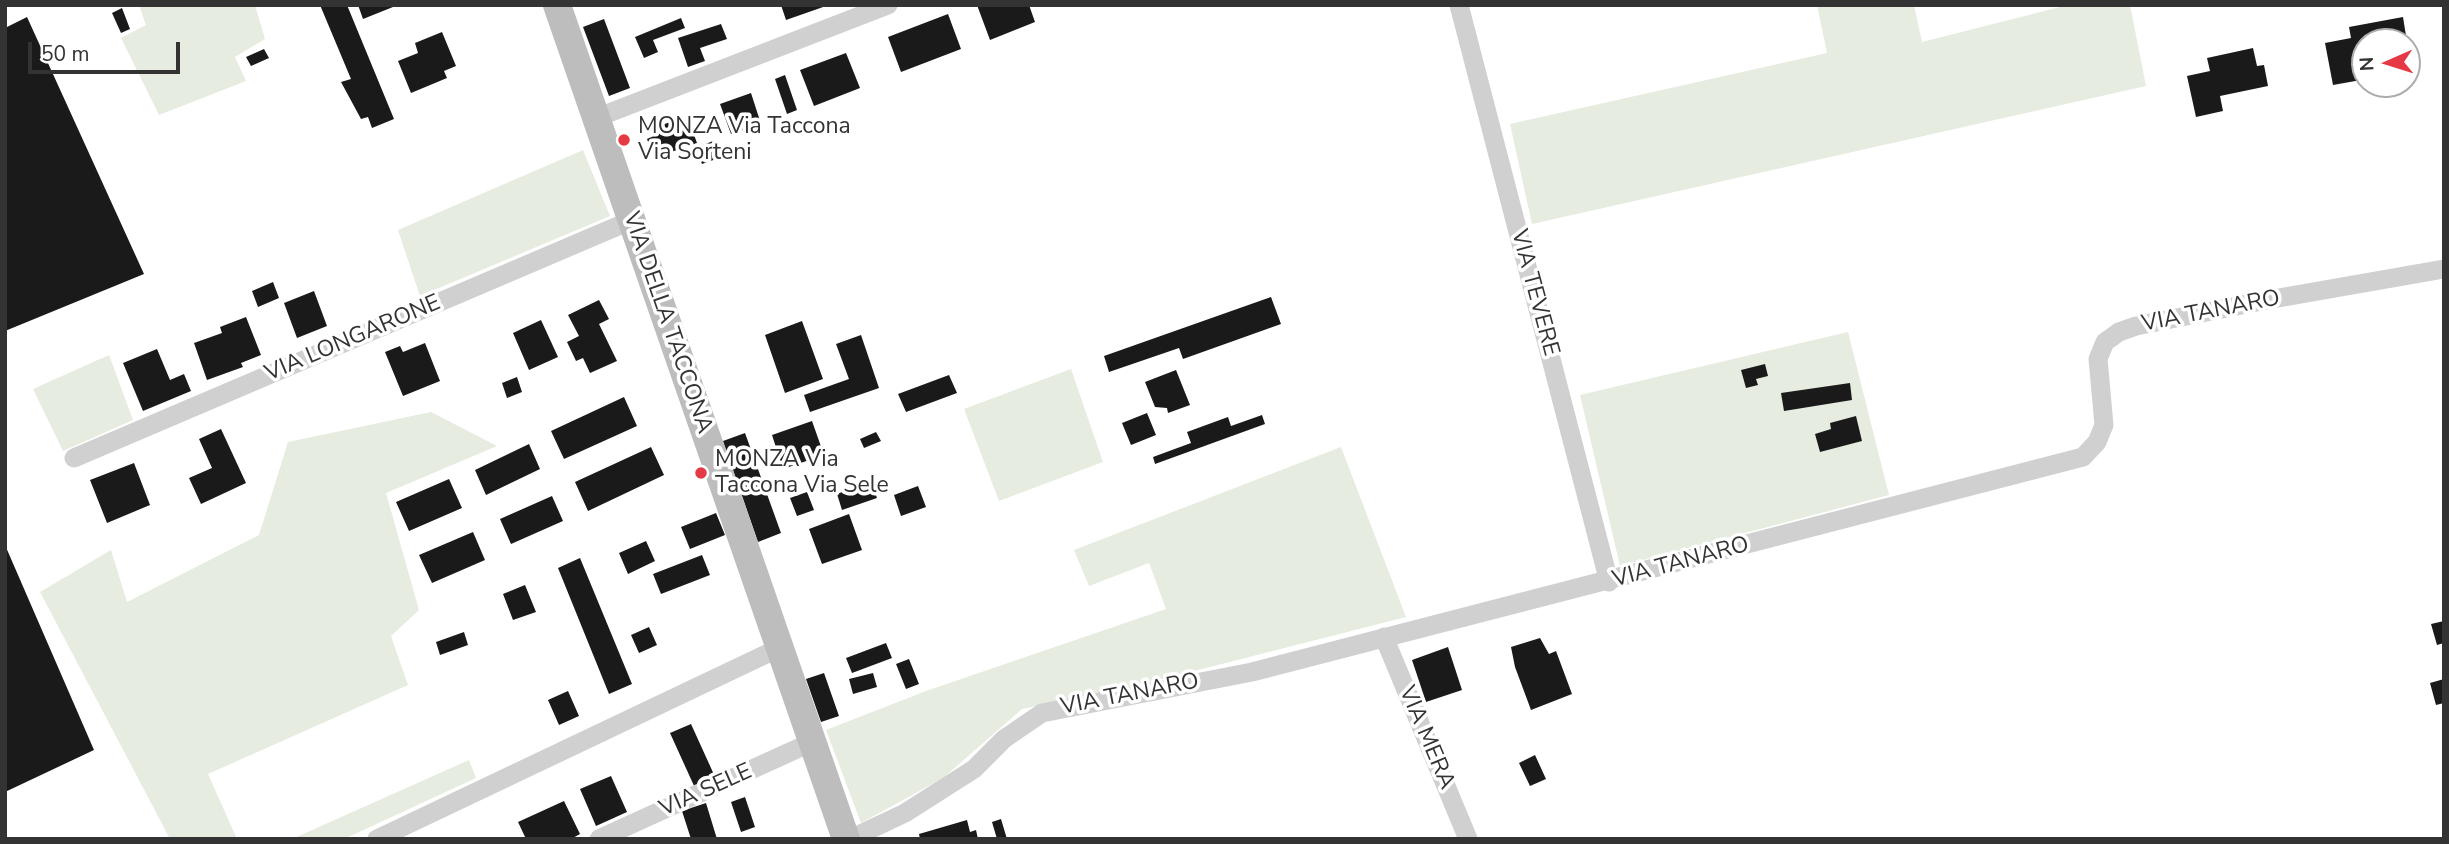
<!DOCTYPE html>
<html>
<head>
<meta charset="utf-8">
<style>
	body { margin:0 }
	#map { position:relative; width:2449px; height:844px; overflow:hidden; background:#fff; font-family:"Nunito Sans",sans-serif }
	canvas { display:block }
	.frame { position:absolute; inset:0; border:7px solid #333; pointer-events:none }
	.north { position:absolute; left:2351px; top:28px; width:70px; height:70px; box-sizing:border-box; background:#fff; border:2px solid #adadad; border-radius:50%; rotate:267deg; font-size:19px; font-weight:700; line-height:28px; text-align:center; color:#333 }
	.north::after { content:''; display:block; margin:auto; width:24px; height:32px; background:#e63946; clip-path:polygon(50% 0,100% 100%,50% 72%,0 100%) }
	.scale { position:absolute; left:28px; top:42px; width:152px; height:32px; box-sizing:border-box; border:4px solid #333; border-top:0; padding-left:9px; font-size:21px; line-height:24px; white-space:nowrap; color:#333; -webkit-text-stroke:5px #fff; paint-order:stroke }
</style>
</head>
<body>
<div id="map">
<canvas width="2449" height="844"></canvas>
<div class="frame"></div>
<div class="north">N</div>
<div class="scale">50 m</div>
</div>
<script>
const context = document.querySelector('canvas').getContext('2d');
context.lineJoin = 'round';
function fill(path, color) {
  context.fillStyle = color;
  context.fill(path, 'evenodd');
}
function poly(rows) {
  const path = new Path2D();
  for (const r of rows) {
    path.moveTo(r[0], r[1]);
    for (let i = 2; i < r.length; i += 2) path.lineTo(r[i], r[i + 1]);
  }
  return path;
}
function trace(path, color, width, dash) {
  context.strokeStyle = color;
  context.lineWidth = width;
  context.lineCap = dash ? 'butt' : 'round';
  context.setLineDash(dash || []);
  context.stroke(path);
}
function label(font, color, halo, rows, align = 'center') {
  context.font = font + ' "Nunito Sans",sans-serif';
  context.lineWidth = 7;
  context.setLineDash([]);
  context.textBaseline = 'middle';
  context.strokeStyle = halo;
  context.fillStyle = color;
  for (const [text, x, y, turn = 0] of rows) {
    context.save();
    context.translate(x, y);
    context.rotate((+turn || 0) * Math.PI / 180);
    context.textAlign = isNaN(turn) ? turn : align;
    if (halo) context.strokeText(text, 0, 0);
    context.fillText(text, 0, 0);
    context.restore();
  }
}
const green = poly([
	[139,5,255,5,265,39,235,57,246,81,159,115,121,38,146,25],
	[1817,5,1914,5,1922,42,2068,5,2130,5,2146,86,1532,224,1510,124,1827,53],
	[583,150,610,216,420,296,398,230],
	[1848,332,1889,495,1620,566,1580,395],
	[109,355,133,420,63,451,33,389],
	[1071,369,1103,462,999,501,964,409],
	[431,412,497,446,386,493,419,610,391,636,408,685,208,774,237,839,170,839,40,592,111,550,127,602,259,535,288,442],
	[1341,447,1406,617,1159,680,1022,709,943,778,861,823,826,730,926,691,1166,609,1149,563,1089,586,1074,550],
	[469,760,476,778,344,839,292,839]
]);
const building = poly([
	[320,5,347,5,394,119,372,128,368,117,361,119,341,82,351,79],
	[358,5,398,5,363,19],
	[781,5,826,5,826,6,786,20],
	[977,5,1029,5,1035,22,990,40],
	[122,8,130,29,121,33,112,13],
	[948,14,961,49,901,72,888,37],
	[27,17,144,274,5,331,5,28],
	[2403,17,2407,42,2365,42,2365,65,2358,66,2361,80,2333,85,2325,43,2351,38,2349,27],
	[681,18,685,28,653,40,658,52,644,58,635,37],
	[604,19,630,88,609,96,583,27],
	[721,24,727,39,700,48,705,61,688,67,678,38],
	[442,32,456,66,444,71,447,78,411,93,398,61,418,53,415,43],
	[2253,48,2257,66,2264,65,2268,86,2220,96,2223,111,2196,117,2187,76,2210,71,2207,58],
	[264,49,269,58,251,66,246,57],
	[846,53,860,88,814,106,800,70],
	[785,75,797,110,787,114,775,79],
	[751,93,761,124,731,134,720,104],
	[678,119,680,124,689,121,697,143,654,158,647,139,656,135,654,128],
	[713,141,719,158,702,164,696,148],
	[273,282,279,298,258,307,252,291],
	[314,291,327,326,297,338,284,303],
	[1271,297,1281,324,1183,359,1179,348,1109,372,1104,356],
	[599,300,609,319,599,324,617,361,590,373,583,358,576,361,567,342,579,336,568,315],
	[246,317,261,355,241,363,243,367,207,380,194,343,222,333,220,327],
	[541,320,558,357,529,370,513,333],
	[802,321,823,379,785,393,765,335],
	[861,335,879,388,810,412,804,395,849,379,836,344],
	[425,343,440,381,403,396,385,352,400,346,403,352],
	[157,349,170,380,184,374,191,391,143,411,123,363],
	[1765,364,1768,376,1756,379,1758,385,1746,388,1741,370],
	[1176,370,1190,405,1168,413,1167,408,1155,407,1145,382],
	[949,375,957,393,906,412,898,394],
	[517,377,522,392,507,398,502,383],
	[1850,383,1852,400,1784,411,1781,393],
	[624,397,637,426,564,459,551,431],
	[1147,413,1156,435,1131,445,1122,423],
	[1262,415,1265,424,1155,464,1153,457,1191,443,1187,432,1228,417,1231,426],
	[1856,416,1862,441,1820,452,1815,434,1831,429,1830,423],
	[812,421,824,455,783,469,772,435],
	[221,429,246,483,201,504,189,478,212,468,199,439],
	[876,432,881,441,864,448,860,439],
	[745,433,781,533,758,542,723,441],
	[529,444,540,469,486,495,475,470],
	[651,447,664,475,588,511,575,482],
	[134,463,150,505,107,523,90,480],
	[449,479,462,508,409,531,396,502],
	[871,481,877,498,842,510,837,494],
	[918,486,926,507,901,516,894,495],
	[807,492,814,510,797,516,790,498],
	[552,496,563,521,511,544,500,519],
	[716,513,725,535,690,549,681,527],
	[849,514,862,550,822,564,809,529],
	[473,532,485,560,432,583,419,555],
	[646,541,655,561,628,574,619,553],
	[5,545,94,750,5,792],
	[702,555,710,575,661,594,653,574],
	[580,558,632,684,609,694,558,568],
	[525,585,536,612,513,620,503,594],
	[2444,621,2444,643,2437,645,2431,624],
	[649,627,657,645,639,653,631,635],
	[464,632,468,645,440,655,436,642],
	[1540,638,1549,654,1556,651,1572,694,1531,710,1515,667,1511,647],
	[886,643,892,658,852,673,846,658],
	[1448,647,1462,690,1426,702,1412,660],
	[909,659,919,684,906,689,896,664],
	[824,673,839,716,821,722,806,679],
	[873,673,877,687,853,694,849,679],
	[2444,679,2444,703,2436,705,2430,683],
	[568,691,579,716,559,725,548,700],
	[691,724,716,779,695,788,670,733],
	[1535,755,1546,779,1530,786,1519,763],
	[611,776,627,812,596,826,580,789],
	[745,797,755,827,741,832,731,802],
	[564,801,580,834,571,839,526,839,518,822],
	[706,803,717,839,691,839,682,811],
	[1001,819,1007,839,997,839,992,822],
	[967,820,970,832,976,830,978,839,920,839,919,834]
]);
const minor = poly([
	[1459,5,1609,582],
	[596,118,888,5],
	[74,458,632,220],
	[1384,637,1468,839],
	[377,839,779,648],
	[599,839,812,742],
	[850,839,905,813,974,769,1004,739,1042,713,1252,672,2083,457,2097,442,2104,425,2098,359,2105,342,2119,332,2136,326,2267,300,2444,269]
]);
const secondary = poly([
	[557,5,846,839]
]);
const markers = [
	[624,140,7,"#e63946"],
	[701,473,7,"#e63946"]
];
const poiNames = [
	["MONZA Via Taccona",638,127],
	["Via Sorteni",638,153],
	["MONZA Via",715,460],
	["Taccona Via Sele",715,486]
];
const streetNames = [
	["VIA TEVERE",1534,293,75],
	["VIA TANARO",2211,312,-11],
	["VIA DELLA TACCONA",667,323,71],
	["VIA LONGARONE",353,339,-23],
	["VIA TANARO",1681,563,-15],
	["VIA TANARO",1130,695,-11],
	["VIA MERA",1426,738,67],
	["VIA SELE",706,791,-24]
];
fill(green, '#e6ecdf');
fill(building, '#1a1a1a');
trace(minor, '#d0d0d0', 19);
trace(secondary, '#bdbdbd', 28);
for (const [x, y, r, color] of markers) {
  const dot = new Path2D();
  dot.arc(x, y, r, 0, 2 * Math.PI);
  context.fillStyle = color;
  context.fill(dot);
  trace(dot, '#fff', 2.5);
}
label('23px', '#333', '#fff', poiNames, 'left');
label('23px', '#333', '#fff', streetNames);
</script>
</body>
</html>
